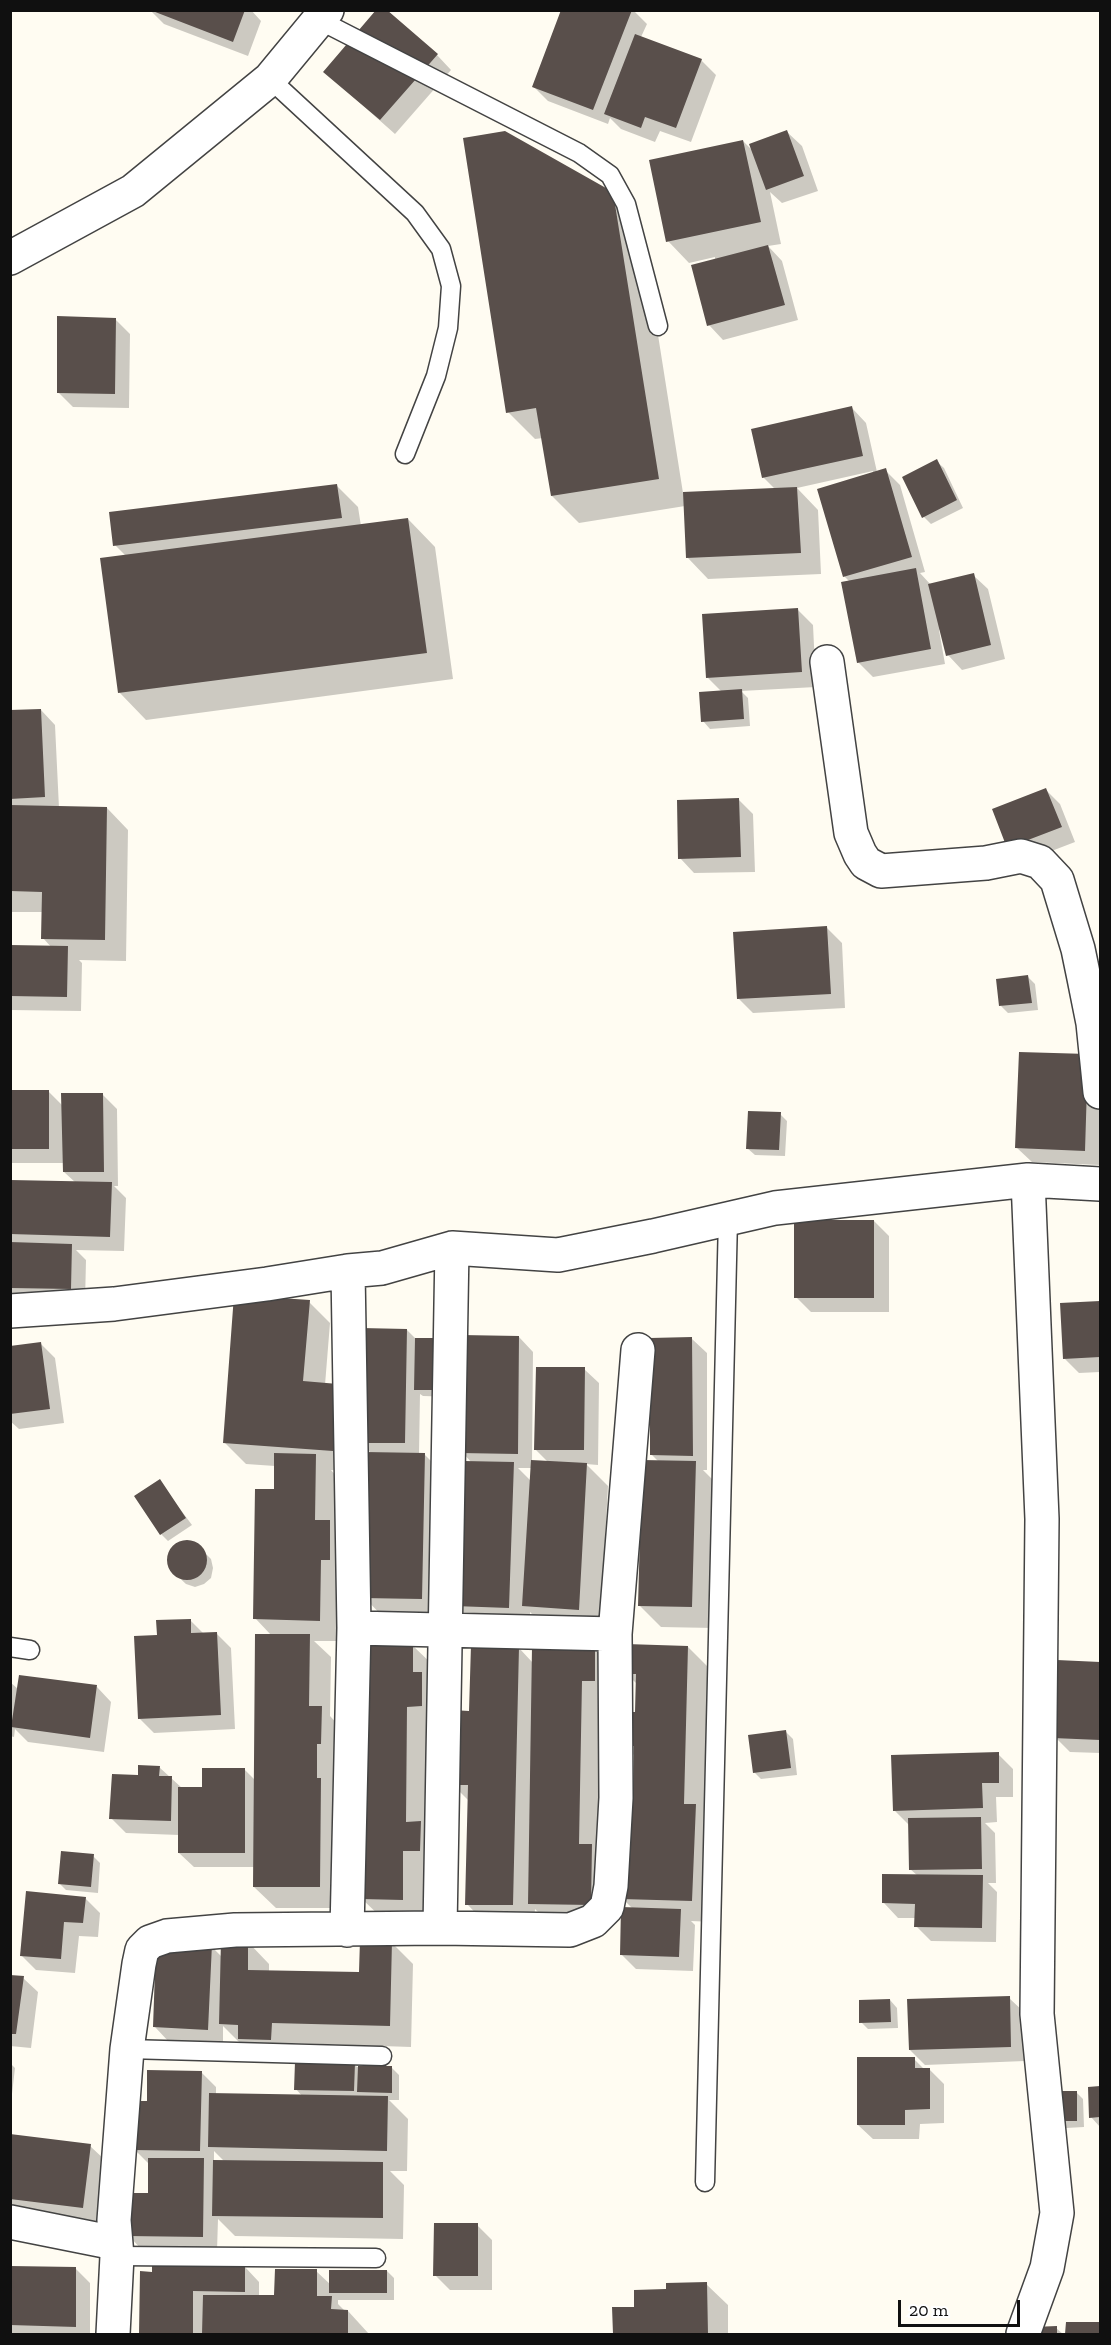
<!DOCTYPE html>
<html>
<head>
<meta charset="utf-8">
<style>
	body { margin:0 }
	#map { position:relative; width:1111px; height:2345px; overflow:hidden; background:#fffcf2; font-family:"Zilla Slab",serif }
	canvas { display:block }
	.frame { position:absolute; inset:0; border:12px solid #101010; pointer-events:none }
	.scale { position:absolute; left:898px; top:2300px; width:122px; height:27px; box-sizing:border-box; border:3px solid #101010; border-top:0; padding-left:8px; font-size:18px; line-height:21px; white-space:nowrap; color:#101010; -webkit-text-stroke:4px #fff; paint-order:stroke }
</style>
</head>
<body>
<div id="map">
<canvas width="1111" height="2345"></canvas>
<div class="frame"></div>
<div class="scale">20 m</div>
</div>
<script>
const context = document.querySelector('canvas').getContext('2d');
context.lineJoin = 'round';
function fill(path, color) {
  context.fillStyle = color;
  context.fill(path, 'evenodd');
}
function poly(rows) {
  const path = new Path2D();
  for (const r of rows) {
    if (r.length === 3) {
      path.moveTo(r[0] + r[2], r[1]);
      path.arc(r[0], r[1], r[2], 0, 2 * Math.PI);
      continue;
    }
    path.moveTo(r[0], r[1]);
    for (let i = 2; i < r.length; i += 2) path.lineTo(r[i], r[i + 1]);
  }
  return path;
}
function trace(path, color, width, dash) {
  context.strokeStyle = color;
  context.lineWidth = width;
  context.lineCap = dash ? 'butt' : 'round';
  context.setLineDash(dash || []);
  context.stroke(path);
}
const shadow = poly([
	[150,10,251,10,261,21,248,56,164,24],
	[563,10,633,10,647,24,641,37,701,60,716,75,691,142,660,131,655,142,621,129,610,118,608,124,548,101,533,86],
	[437,55,451,70,395,134,325,72],
	[787,132,802,146,818,191,782,203,770,192,781,244,768,246,782,261,798,320,723,340,709,325,715,257,689,263,668,241,743,141,754,152],
	[612,193,640,221,683,493,775,489,763,477,852,408,866,423,877,472,885,470,900,485,925,572,920,573,931,585,973,575,988,589,1005,659,962,670,948,655,941,629,939,630,945,664,873,677,858,662,850,582,844,576,873,471,797,488,818,510,821,574,708,579,687,557,685,506,579,523,552,496,543,438,535,439,508,412],
	[115,319,130,334,129,408,73,407,58,392],
	[936,461,944,468,963,508,931,524,924,517],
	[337,486,358,507,361,526,408,519,435,547,453,679,146,720,119,692,126,556,115,545],
	[798,610,813,625,816,687,741,691,748,698,750,726,710,729,703,721,722,692,708,678],
	[41,710,55,725,59,808,107,808,128,830,126,961,79,960,82,963,81,1011,10,1010,10,947,52,948,43,938,43,912,10,912,10,712],
	[1046,790,1060,804,1075,842,1023,862,1009,847],
	[738,799,753,814,755,872,694,873,680,858],
	[827,928,842,943,845,1008,753,1013,738,998],
	[1028,977,1035,984,1038,1010,1008,1013,1001,1006],
	[1100,1069,1099,1165,1032,1162,1017,1148],
	[10,1091,48,1091,63,1106,102,1094,117,1109,118,1186,114,1186,126,1198,124,1251,76,1250,86,1260,85,1303,10,1302,10,1181,76,1183,64,1172,64,1163,10,1163],
	[780,1114,787,1121,785,1156,755,1155,747,1148],
	[874,1221,889,1236,889,1312,811,1312,796,1297],
	[309,1302,330,1323,325,1385,337,1386,407,1330,416,1339,454,1397,423,1396,420,1394,419,1454,424,1454,446,1476,443,1620,385,1619,364,1597,371,1453,360,1442,354,1472,331,1470,337,1477,341,1641,314,1641,331,1657,330,1716,342,1729,341,1908,276,1908,254,1887,254,1867,194,1867,179,1853,179,1835,126,1833,111,1818,139,1777,159,1767,182,1788,203,1789,244,1769,255,1780,271,1635,255,1618,275,1491,275,1466,246,1464,225,1443],
	[1100,1303,1100,1372,1079,1373,1064,1358,1062,1304],
	[519,1337,533,1352,532,1462,549,1463,535,1449,584,1369,599,1383,598,1465,586,1464,608,1486,600,1631,545,1627,530,1612,530,1629,477,1627,455,1606,472,1463,462,1452],
	[518,1468,532,1468,531,1481],
	[692,1339,707,1353,707,1470,703,1470,717,1484,713,1628,661,1627,639,1605,659,1462,652,1455],
	[40,1343,55,1358,64,1423,19,1429,10,1421,10,1347],
	[159,1481,192,1525,168,1541,161,1534],
	[186,1542,196,1544,211,1559,213,1568,211,1578,204,1584,195,1587,186,1584,171,1570,168,1561,170,1551,177,1545],
	[190,1620,204,1634,216,1633,231,1648,235,1729,154,1733,139,1718,159,1636],
	[412,1645,434,1666,441,1872,424,1872,424,1920,384,1920,362,1899],
	[688,1647,709,1668,713,1922,691,1921,695,1925,693,1971,636,1969,621,1954,633,1909,623,1899,634,1804,635,1756,624,1745,637,1714,637,1684,627,1674],
	[519,1648,533,1663,595,1649,616,1671,612,1926,551,1925,535,1909,534,1926,488,1926,467,1904,469,1801,452,1784,471,1712],
	[1058,1661,1100,1663,1100,1753,1070,1752,1055,1737],
	[10,1682,18,1689,97,1687,111,1702,104,1752,28,1742,15,1729,14,1737,10,1736],
	[786,1732,793,1739,797,1775,761,1779,754,1772],
	[998,1754,1013,1769,1013,1797,996,1797,997,1822,985,1823,995,1833,996,1883,988,1883,997,1892,996,1942,931,1941,916,1926,916,1918,898,1918,884,1903,918,1876,910,1869,910,1826,894,1810],
	[93,1856,100,1863,98,1893,66,1890,59,1883],
	[85,1898,100,1913,98,1937,79,1936,75,1973,36,1970,21,1955],
	[248,1942,269,1964,269,1972,361,1974,392,1943,413,1964,411,2047,293,2043,292,2060,242,2045,223,2026,223,2044,169,2042,155,2027,211,1946,222,1957],
	[10,1976,23,1978,38,1992,31,2048,10,2046],
	[1009,1998,1024,2012,1025,2061,925,2065,910,2050],
	[890,2000,897,2008,898,2028,868,2029,861,2022],
	[914,2059,925,2070,929,2069,944,2084,944,2123,920,2124,919,2139,873,2139,858,2125],
	[10,2063,15,2068,12,2094,10,2094],
	[354,2064,357,2067,392,2068,399,2075,399,2100,389,2100,408,2119,407,2171,390,2171,404,2185,403,2239,235,2236,218,2219,217,2251,143,2251,129,2236,150,2194,150,2165,134,2149,148,2103,201,2072,216,2087,216,2094,302,2096,296,2089],
	[214,2151,225,2162,214,2162],
	[1100,2087,1100,2127,1091,2117,1089,2088],
	[1076,2092,1083,2099,1084,2127,1066,2128,1058,2121],
	[10,2136,90,2146,105,2160,97,2222,15,2212,10,2208],
	[477,2225,492,2240,492,2290,450,2290,435,2275],
	[245,2267,259,2282,259,2297,276,2297,316,2271,331,2285,387,2271,394,2278,394,2300,338,2300,338,2304,345,2311,348,2311,369,2334,141,2334,141,2273],
	[10,2268,76,2269,90,2283,90,2334,11,2334],
	[706,2284,728,2305,728,2334,614,2334,614,2309,635,2309,668,2291],
	[1067,2324,1100,2324,1100,2334,1067,2334],
	[1056,2328,1063,2334,1035,2334]
]);
const building = poly([
	[150,10,245,10,233,42],
	[376,10,387,10,438,54,380,120,323,72],
	[561,10,632,10,593,110,532,87],
	[635,34,702,59,676,128,645,117,641,128,604,114],
	[787,130,804,176,766,190,749,144],
	[505,131,613,192,659,479,551,496,536,408,506,413,463,138],
	[743,140,761,222,666,242,649,160],
	[768,245,785,305,707,326,691,265],
	[57,316,116,318,115,394,57,393],
	[852,406,863,456,762,478,751,429],
	[937,459,957,500,922,518,902,477],
	[886,468,912,557,843,577,817,489],
	[337,484,342,518,113,546,109,512],
	[797,487,801,553,686,558,683,492],
	[408,518,427,653,118,693,100,558],
	[916,568,931,649,857,663,841,582],
	[974,573,991,645,946,656,928,584],
	[798,608,802,672,706,678,702,614],
	[742,689,744,719,701,722,699,692],
	[41,709,45,797,10,799,10,710],
	[1046,788,1062,827,1007,848,992,809],
	[739,798,741,857,678,859,677,800],
	[10,805,107,807,105,940,41,939,42,892,10,891],
	[827,926,831,994,737,999,733,932],
	[10,945,68,946,67,997,10,996],
	[1028,975,1032,1003,999,1006,996,979],
	[1019,1052,1088,1054,1085,1151,1015,1148],
	[10,1090,49,1090,49,1149,10,1149],
	[61,1093,103,1093,104,1172,63,1172],
	[748,1111,781,1112,779,1150,746,1149],
	[10,1180,112,1182,110,1237,10,1234],
	[794,1220,874,1220,874,1298,794,1298],
	[10,1242,72,1244,71,1289,10,1288],
	[234,1295,310,1300,303,1381,338,1384,333,1451,223,1443],
	[1100,1301,1100,1357,1063,1359,1060,1303],
	[361,1328,407,1329,405,1443,358,1443],
	[461,1335,519,1336,518,1454,460,1453],
	[692,1337,693,1456,650,1455,650,1338],
	[415,1338,448,1338,448,1390,414,1390],
	[41,1342,50,1409,10,1414,10,1346],
	[536,1367,585,1367,584,1450,534,1450],
	[365,1452,425,1453,422,1599,362,1598],
	[274,1453,316,1454,315,1520,330,1520,330,1560,321,1560,320,1621,253,1619,255,1489,274,1489],
	[531,1460,587,1463,579,1610,522,1606],
	[642,1460,696,1461,692,1607,638,1606],
	[464,1461,514,1462,509,1608,454,1606],
	[160,1479,186,1518,160,1535,134,1496],
	[187,1560,20],
	[191,1619,191,1633,217,1632,221,1715,138,1719,134,1636,157,1635,156,1620],
	[255,1634,310,1634,309,1706,322,1706,321,1744,317,1744,317,1778,321,1778,320,1887,253,1887],
	[363,1643,413,1643,413,1672,422,1672,422,1706,407,1707,406,1822,421,1821,420,1851,403,1851,403,1900,361,1899],
	[626,1644,688,1646,684,1804,696,1804,692,1901,621,1899,628,1802,633,1802,634,1746,623,1746,624,1712,635,1712,636,1674,626,1674],
	[471,1645,519,1647,513,1905,465,1905,468,1785,450,1785,452,1710,469,1711],
	[532,1647,595,1648,595,1681,582,1681,579,1844,592,1844,591,1905,528,1904],
	[1057,1660,1100,1662,1100,1740,1053,1738],
	[19,1675,97,1685,90,1738,11,1727],
	[786,1730,791,1768,753,1773,748,1735],
	[999,1752,999,1783,982,1783,983,1808,893,1811,891,1755],
	[138,1765,160,1766,159,1776,172,1776,171,1821,109,1819,112,1774,138,1775],
	[202,1768,245,1768,245,1853,178,1853,178,1787,202,1787],
	[981,1817,982,1869,909,1870,908,1818],
	[61,1851,94,1854,91,1887,58,1884],
	[882,1874,983,1875,982,1928,914,1927,915,1904,882,1903],
	[26,1891,86,1897,83,1923,64,1922,61,1959,20,1956],
	[621,1907,681,1909,679,1957,620,1955],
	[221,1940,248,1941,248,1970,359,1972,360,1940,392,1941,390,2026,272,2023,271,2040,238,2039,238,2025,219,2024],
	[156,1943,212,1944,208,2030,153,2027],
	[10,1975,24,1976,16,2034,10,2034],
	[1010,1996,1011,2047,909,2050,907,1999],
	[890,1999,891,2022,859,2023,859,2000],
	[857,2057,915,2057,915,2068,930,2068,930,2109,905,2110,905,2125,857,2125],
	[295,2062,355,2063,354,2091,294,2090],
	[358,2066,392,2066,392,2093,357,2092],
	[147,2070,202,2071,200,2151,133,2150,134,2101,147,2101],
	[1100,2086,1100,2117,1089,2118,1088,2087],
	[1056,2091,1077,2091,1077,2121,1057,2121],
	[209,2093,388,2096,387,2151,208,2147],
	[10,2134,91,2144,83,2208,10,2199],
	[148,2158,204,2158,203,2237,127,2236,127,2193,148,2193],
	[213,2160,383,2162,383,2218,212,2216],
	[434,2223,478,2223,478,2276,433,2276],
	[152,2265,245,2265,245,2292,193,2291,193,2334,139,2334,140,2271,152,2272],
	[10,2266,76,2267,76,2327,10,2325],
	[275,2269,317,2269,317,2296,332,2296,331,2309,348,2310,348,2334,202,2334,203,2295,274,2295],
	[329,2270,387,2270,387,2293,329,2293],
	[707,2282,708,2334,613,2334,612,2307,634,2307,634,2290,666,2289,666,2283],
	[1066,2322,1100,2322,1100,2334,1065,2334],
	[1057,2326,1057,2334,1033,2334,1033,2327]
]);
const service = poly([
	[319,20,579,153,610,175,626,204,658,326],
	[270,79,415,213,441,249,451,286,448,328,436,376,405,454],
	[10,1647,30,1650],
	[127,2049,382,2056],
	[705,2182,728,1218],
	[117,2256,376,2258]
]);
const minor = poly([
	[827,662,851,833,860,854,866,863,881,871,986,863,1021,856,1040,862,1057,880,1078,949,1084,978,1093,1023,1100,1092],
	[10,1311,114,1304,267,1284,348,1271],
	[354,1628,615,1634],
	[440,1928,452,1248],
	[347,1930,354,1628,348,1271,382,1268,452,1248,558,1255,653,1236,775,1208,1028,1180,1100,1184],
	[10,2222,115,2243],
	[113,2334,117,2256,114,2220,127,2049,139,1964,142,1950,150,1942,167,1936,235,1930,440,1928,570,1930,593,1921,607,1907,611,1886,616,1798,615,1634,638,1350],
	[1023,2334,1047,2268,1057,2213,1037,2014,1042,1519,1028,1180]
]);
const tertiary = poly([
	[10,258,133,191,270,79,327,10]
]);
fill(shadow, '#0003');
fill(building, '#594f4b');
trace(service, '#434343', 21);
trace(minor, '#434343', 36);
trace(tertiary, '#434343', 36);
trace(service, '#fff', 18);
trace(minor, '#fff', 33);
trace(tertiary, '#fff', 33);
</script>
</body>
</html>
